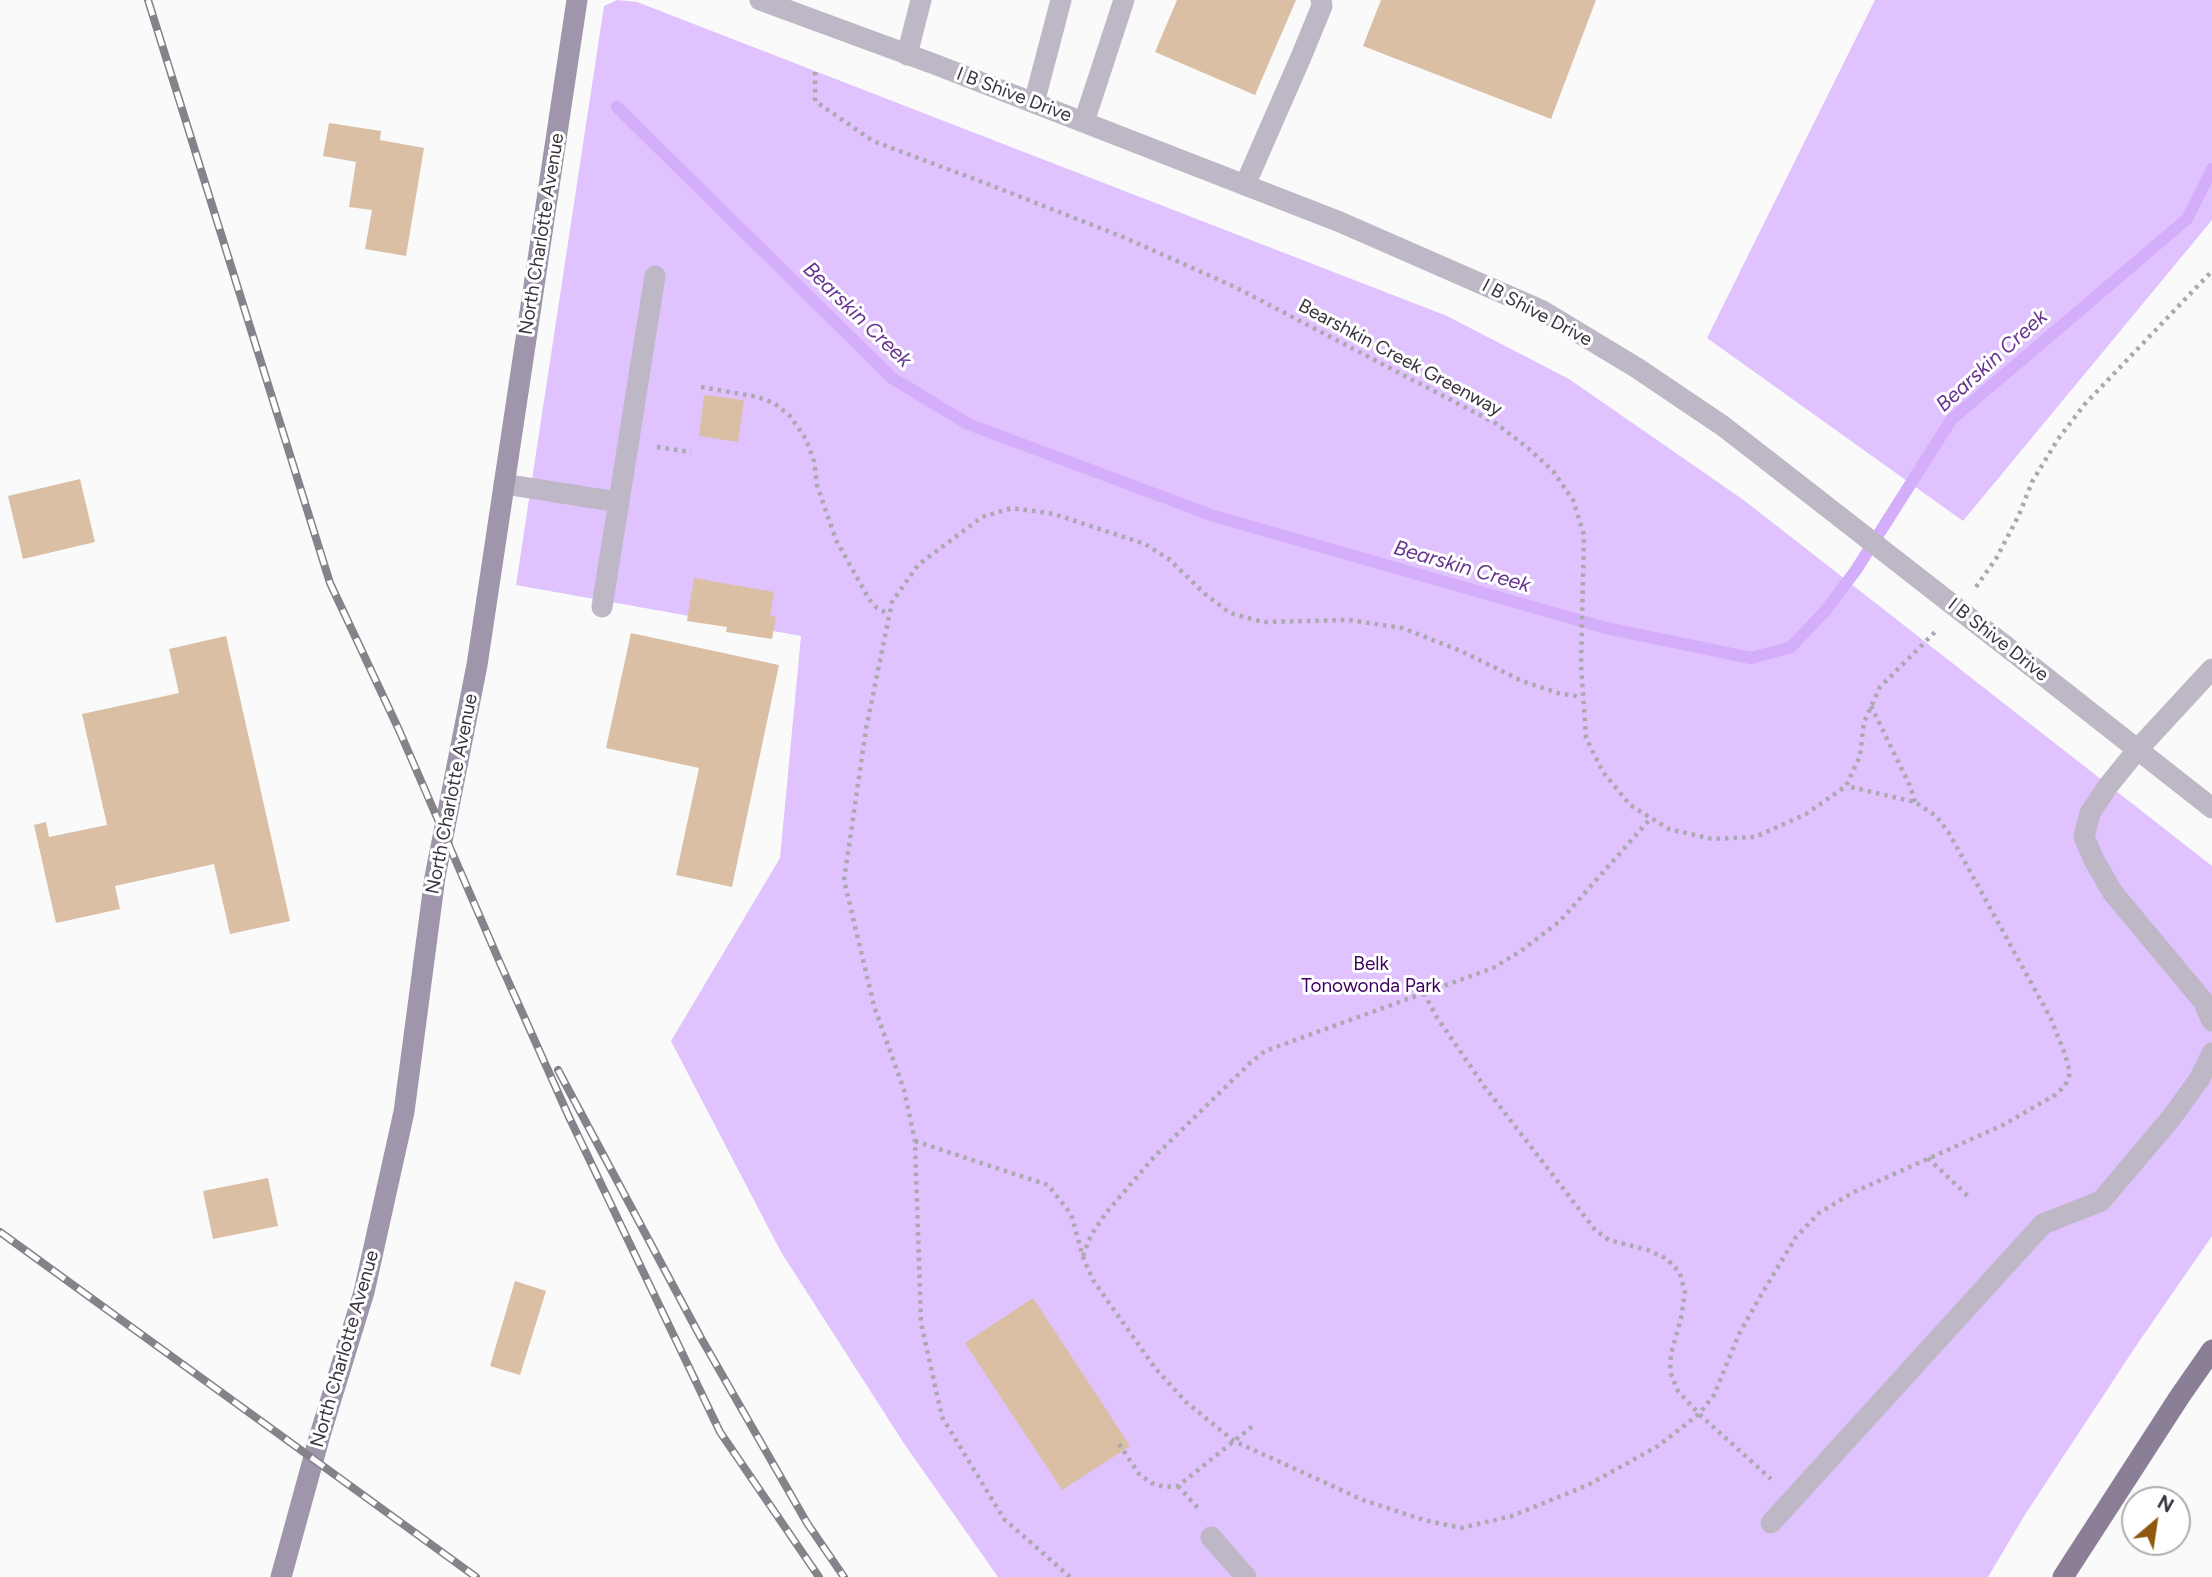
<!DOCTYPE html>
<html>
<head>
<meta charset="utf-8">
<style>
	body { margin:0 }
	#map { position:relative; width:2212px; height:1577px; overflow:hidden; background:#fafafa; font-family:Figtree,sans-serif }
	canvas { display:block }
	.north { position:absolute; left:2121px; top:1486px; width:70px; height:70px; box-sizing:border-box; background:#fff; border:2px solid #b0aeb3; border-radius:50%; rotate:29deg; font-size:19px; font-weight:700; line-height:28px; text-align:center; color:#3a3441 }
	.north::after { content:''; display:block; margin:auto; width:24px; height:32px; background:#8f580d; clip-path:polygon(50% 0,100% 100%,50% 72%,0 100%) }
</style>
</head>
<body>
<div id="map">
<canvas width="2212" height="1577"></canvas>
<div class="north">N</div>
</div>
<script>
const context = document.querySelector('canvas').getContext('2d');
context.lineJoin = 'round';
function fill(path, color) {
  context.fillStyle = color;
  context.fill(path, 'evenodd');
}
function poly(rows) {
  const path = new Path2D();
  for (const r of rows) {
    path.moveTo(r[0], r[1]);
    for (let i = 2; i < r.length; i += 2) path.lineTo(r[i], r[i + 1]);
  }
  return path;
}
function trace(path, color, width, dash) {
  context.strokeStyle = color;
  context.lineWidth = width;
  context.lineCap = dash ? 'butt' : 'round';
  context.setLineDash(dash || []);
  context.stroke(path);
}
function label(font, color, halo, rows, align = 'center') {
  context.font = font + ' Figtree,sans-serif';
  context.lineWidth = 6;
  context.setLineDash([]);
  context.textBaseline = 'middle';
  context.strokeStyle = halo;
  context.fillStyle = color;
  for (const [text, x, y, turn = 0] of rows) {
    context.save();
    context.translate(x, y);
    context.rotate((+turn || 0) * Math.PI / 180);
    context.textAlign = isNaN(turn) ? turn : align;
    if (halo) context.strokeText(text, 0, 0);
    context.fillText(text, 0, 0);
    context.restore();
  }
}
const green = poly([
	[617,0,637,2,1447,316,1569,379,1745,501,2212,866,2212,1236,2136,1346,2026,1513,1988,1577,998,1577,905,1445,781,1252,671,1041,780,858,801,636,516,585,604,6],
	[1875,0,2212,0,2212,220,1963,521,1707,338]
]);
const stream = poly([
	[617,107,892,378,968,424,1214,516,1606,628,1751,658,1791,647,1826,610,1856,570,1951,420,2187,219,2212,169]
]);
const building = poly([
	[1177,0,1296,0,1255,95,1155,52],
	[1381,0,1596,0,1551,119,1363,46],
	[329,123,381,131,380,140,424,148,406,256,365,249,372,210,349,207,356,162,323,156],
	[704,395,744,400,738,442,699,436],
	[80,479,95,542,23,559,8,496],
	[694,578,774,592,770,616,776,617,772,639,726,632,727,627,687,621],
	[631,633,779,665,732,887,676,875,699,768,606,748],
	[226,636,290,921,230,934,214,864,115,886,120,909,56,923,34,825,46,822,49,837,107,825,82,714,179,693,169,649],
	[268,1178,278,1226,213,1239,203,1191],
	[515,1281,546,1291,520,1375,490,1366],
	[1033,1298,1130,1446,1062,1490,965,1343]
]);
const path = poly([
	[815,72,815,101,873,141,985,183,1123,237,1235,287,1497,424,1529,449,1553,471,1573,500,1584,535,1581,665,1586,738,1603,772,1630,805,1669,829,1712,839,1755,837,1806,814,1846,786,1860,756,1864,722,1880,687,1937,630],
	[701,387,758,397,774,403,790,416,806,439,814,461,817,485,836,540,869,599,877,608,889,614],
	[657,447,691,452],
	[1976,587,1997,557,2019,515,2032,482,2058,439,2084,405,2212,271],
	[1871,706,1910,786,1915,802],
	[1424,993,1436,1016,1484,1086,1596,1231,1609,1240,1648,1250,1667,1259,1680,1273,1685,1293,1681,1318,1671,1354,1670,1372,1678,1391,1699,1414,1771,1479],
	[915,1141,1048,1185,1071,1214,1083,1257,1093,1280,1155,1368,1186,1402,1234,1441,1363,1500,1424,1520,1461,1528,1512,1516,1588,1485,1658,1446,1699,1414,1714,1395,1739,1334,1761,1295,1796,1237,1819,1213,1854,1192,2003,1125,2055,1095,2065,1086,2070,1073,2065,1054,2051,1019,1949,833,1936,816,1915,802,1846,786],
	[1928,1158,1970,1198],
	[1083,1256,1091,1235,1106,1213,1154,1157,1250,1063,1265,1051,1493,968,1521,951,1560,921,1651,818],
	[1119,1444,1139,1474,1151,1483,1165,1487,1178,1486,1254,1425],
	[1178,1486,1198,1508],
	[1070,1577,1004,1519,942,1417,921,1323,915,1141,904,1090,874,1006,844,880,866,729,892,602,918,565,982,517,1012,508,1054,514,1145,544,1170,560,1205,594,1230,613,1263,622,1349,620,1402,628,1461,651,1522,681,1558,693,1581,697]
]);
const service = poly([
	[907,55,921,0],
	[1034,103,1061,0],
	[1084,122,1124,0],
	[1245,185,1301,57,1322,6,1321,0],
	[504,484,618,502],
	[602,607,655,276],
	[2212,669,2138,749,2108,786,2090,813,2084,837,2094,860,2113,893,2203,1001,2212,1021],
	[1771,1523,2043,1224,2101,1201,2172,1117,2200,1078,2212,1053],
	[1211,1537,1246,1577]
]);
const minor = poly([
	[760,0,934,64,1340,222,1541,310,1637,368,1723,426,1781,471],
	[2030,665,2212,808]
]);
const secondary = poly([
	[281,1577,320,1435,364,1292,404,1112,435,877,477,665,577,0]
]);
const primary = poly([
	[2063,1577,2180,1396,2212,1350]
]);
const rail = poly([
	[148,0,330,583,399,730,500,963,569,1117,720,1432,819,1577],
	[558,1070,701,1338,807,1523,844,1577],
	[0,1232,476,1577]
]);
const minorBridge = poly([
	[1781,471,2030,665]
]);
const streetNames = [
	["I B Shive Drive",1014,95,21],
	["North Charlotte Avenue",542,234,-81],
	["I B Shive Drive",1537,313,28],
	["Bearshkin Creek Greenway",1400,358,28],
	["I B Shive Drive",1998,640,38],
	["North Charlotte Avenue",452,794,-79],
	["North Charlotte Avenue",345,1349,-74]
];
const parkNames = [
	["Belk",1371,964],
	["Tonowonda Park",1371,986]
];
const waterNames = [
	["Bearskin Creek",857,315,44],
	["Bearskin Creek",1992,361,-42],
	["Bearskin Creek",1462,567,16]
];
fill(green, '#dfc2fe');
trace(stream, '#d4adfb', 12);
fill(building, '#dabfa5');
trace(path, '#aba8ae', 4.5, [3.5, 5]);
trace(service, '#beb7c5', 21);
trace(minor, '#beb7c5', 21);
trace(secondary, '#a096ab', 21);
trace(primary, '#8b7f98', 21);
trace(rail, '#86828a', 8);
trace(rail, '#fff', 5, [16]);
trace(minorBridge, '#beb7c5', 21);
label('19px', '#3a3441', '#fff', streetNames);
label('19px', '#3d0160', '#fff', parkNames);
label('italic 21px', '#66358f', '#fff', waterNames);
</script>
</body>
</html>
